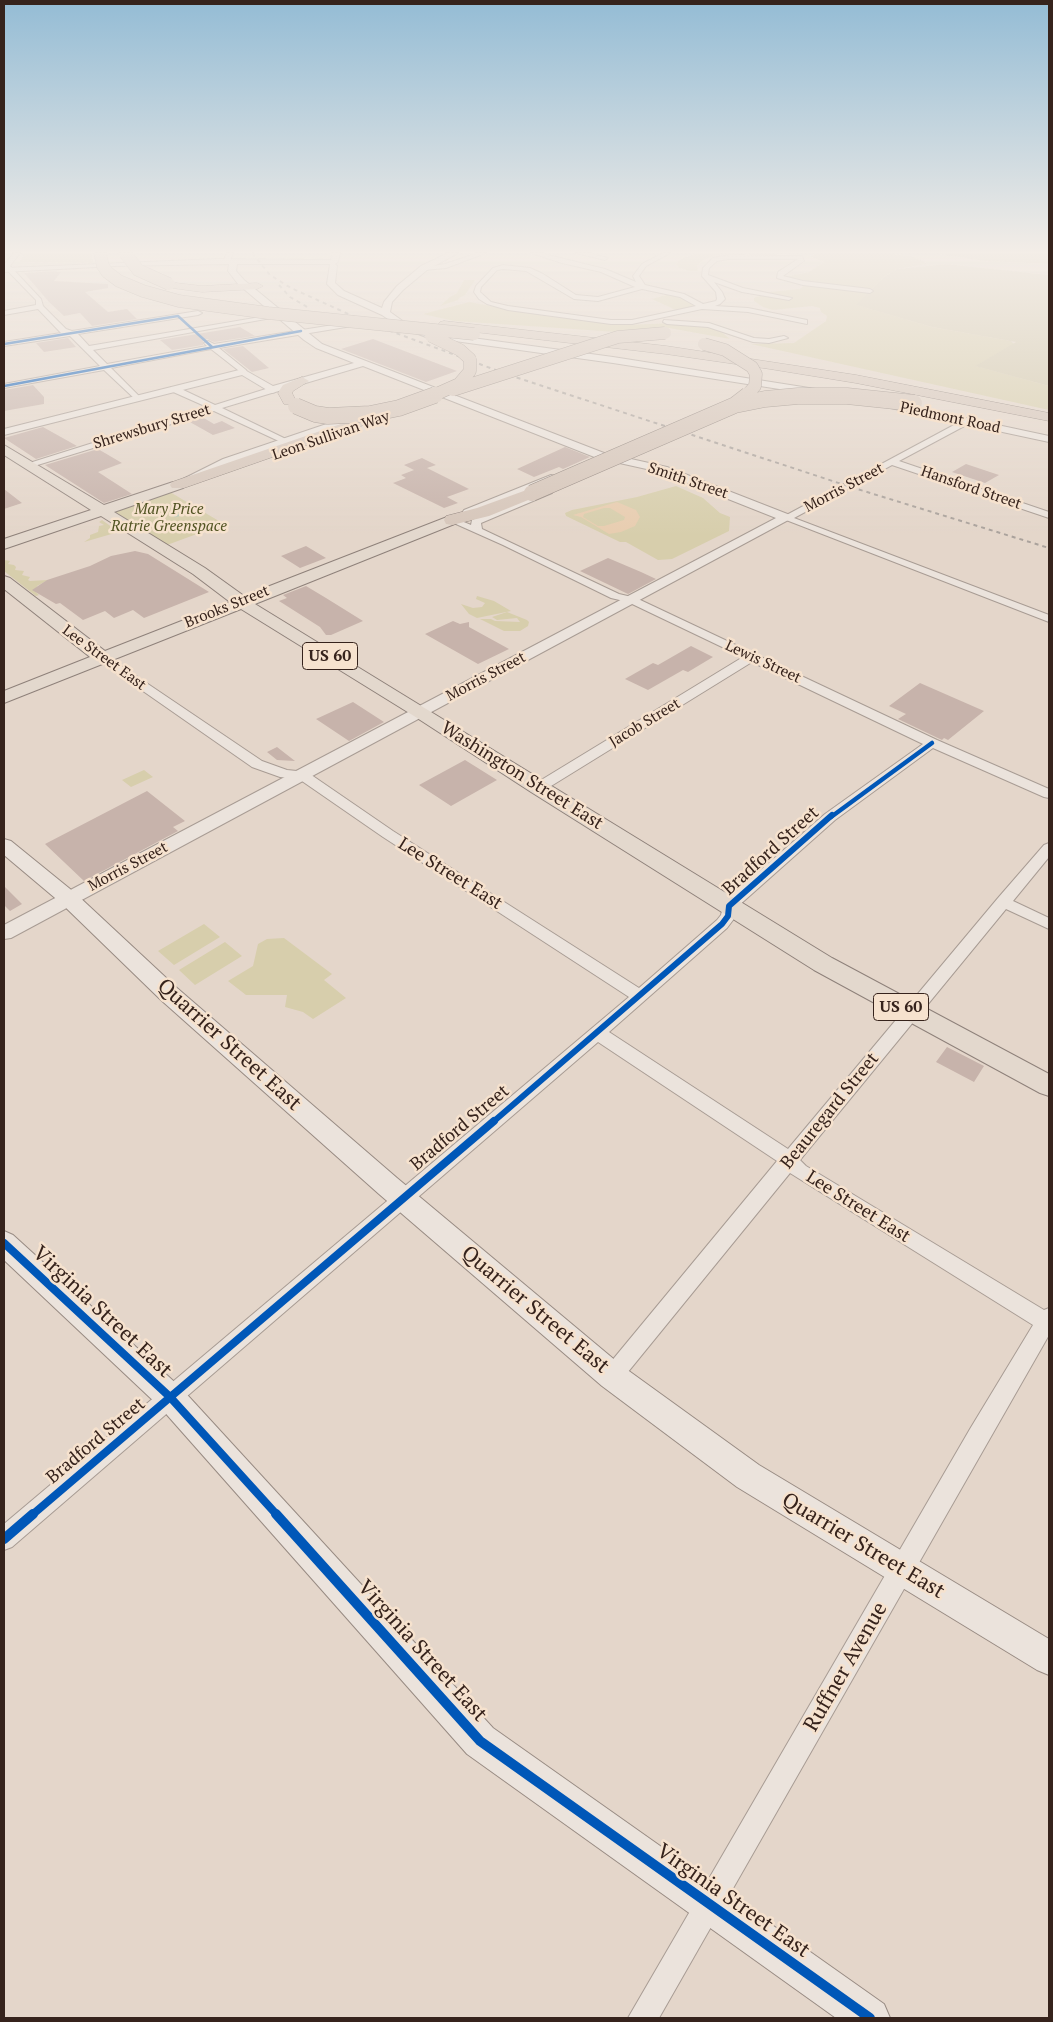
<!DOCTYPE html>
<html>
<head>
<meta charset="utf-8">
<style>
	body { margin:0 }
	#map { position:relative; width:1053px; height:2022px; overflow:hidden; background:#e4d6ca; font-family:"PT Serif",serif }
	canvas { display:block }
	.frame { position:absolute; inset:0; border:5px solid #36231c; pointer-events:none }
</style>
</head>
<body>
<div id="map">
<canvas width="1053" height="2022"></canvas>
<div class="frame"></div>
</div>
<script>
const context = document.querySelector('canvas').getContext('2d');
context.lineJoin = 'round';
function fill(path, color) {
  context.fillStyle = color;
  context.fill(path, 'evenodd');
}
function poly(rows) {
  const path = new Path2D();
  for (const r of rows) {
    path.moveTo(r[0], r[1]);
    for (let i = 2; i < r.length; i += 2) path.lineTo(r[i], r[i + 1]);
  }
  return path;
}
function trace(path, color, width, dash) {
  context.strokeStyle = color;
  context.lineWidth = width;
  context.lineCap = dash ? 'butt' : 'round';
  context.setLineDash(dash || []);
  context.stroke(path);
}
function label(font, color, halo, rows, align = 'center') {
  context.font = font + ' "PT Serif",serif';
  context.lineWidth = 5;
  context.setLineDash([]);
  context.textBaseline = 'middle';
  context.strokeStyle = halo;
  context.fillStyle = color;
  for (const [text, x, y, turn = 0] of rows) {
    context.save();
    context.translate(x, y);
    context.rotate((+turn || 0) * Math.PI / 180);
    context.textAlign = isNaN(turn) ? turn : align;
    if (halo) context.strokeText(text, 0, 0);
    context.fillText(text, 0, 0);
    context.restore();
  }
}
const green = poly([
	[24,253,92,253,93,263,20,262],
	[697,253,724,253,703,260,697,266,698,271,690,271,679,268,676,264,679,260],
	[933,253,1049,253,1049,264,985,261],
	[816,254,893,254,911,256,923,261,927,264,897,269,884,277,857,305,932,327,1011,341,1014,344,976,366,1049,386,1049,410,751,344,794,343,826,321,827,316,821,312,820,308,812,306,773,310,763,307,754,301,754,298,770,292,800,289,803,286,790,279,789,276,809,272,824,262,810,256],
	[464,280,475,280,465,295,459,298,458,300,440,306,450,297,457,293],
	[673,293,703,307,680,312,652,299],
	[469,302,553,317,625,325,674,323,708,326,719,330,730,339,669,328,616,332,573,329,454,321,423,314],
	[676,486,703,498,720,513,730,517,729,531,672,559,658,560,626,542,620,542,566,516,565,513,572,510,637,497],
	[170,492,224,524,167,545,114,511],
	[102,520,116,530,115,533,84,542,90,538,90,535,98,532,99,526,104,525,99,522],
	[4,560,10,561,8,564,14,565,16,567,15,570,24,571,22,575,30,577,28,580,30,581,48,580,37,586,36,592,39,595,36,596,4,571],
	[477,596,494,601,511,611,477,618,469,614,461,604,473,608,482,607,485,603,476,599],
	[507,612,527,620,529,622,528,626,520,631,504,631,480,619,491,619,495,621,520,622,517,618,497,620,492,617],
	[144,770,153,777,131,787,122,780],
	[204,924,220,937,174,965,158,951],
	[284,938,332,974,324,980,346,998,313,1019,303,1012,285,1007,287,995,246,995,228,981,253,966,258,944,267,939],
	[225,942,242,956,195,985,179,970]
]);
const sand = poly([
	[617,502,636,510,640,517,635,526,621,532,609,534,581,517,573,515],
	[604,508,610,508,625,517,624,520,604,526,598,526,583,517,584,514]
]);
const cemetery = poly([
	[946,264,1049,275,1049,386,975,366,1016,342,932,327,856,305,884,277,897,269]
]);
const stream = poly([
	[175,516,198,509]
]);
const building = poly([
	[57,271,56,272,61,272,54,281,108,284,108,288,85,292,108,312,127,309,137,319,92,326,80,313,64,316,49,302,24,273],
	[240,327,255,336,214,342,207,339,203,341,203,345,172,350,160,340],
	[68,338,76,347,44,352,36,343],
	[373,339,457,371,426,382,341,349],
	[243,346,269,368,252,372,223,349],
	[33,385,44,397,44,404,4,411,4,390],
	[202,417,214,424,222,421,235,428,213,435,188,421],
	[43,427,77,446,36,459,4,438],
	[565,447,590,457,563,469,559,467,534,477,517,469],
	[98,449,122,463,98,472,132,494,104,503,45,465],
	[422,458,436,465,427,468,469,489,447,497,458,503,444,508,393,483,406,478,401,475,414,470,404,465],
	[966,464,999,475,985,483,952,472],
	[4,489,22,503,4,509],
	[306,546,326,558,300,568,281,556],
	[135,551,148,554,209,592,144,618,133,610,114,618,105,611,83,620,60,603,56,604,32,590,47,580,90,566,111,556],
	[608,558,641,572,656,579,628,594,580,571],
	[306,586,326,598,363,621,331,635,326,635,320,627,279,601,287,598,283,595],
	[453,621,460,624,469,622,469,627,509,649,478,664,425,634],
	[691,646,713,657,688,672,683,670,648,690,625,679,653,663,658,665],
	[920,683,984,711,948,740,944,738,942,740,898,719,906,714,889,706],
	[353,702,384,722,349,741,316,719],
	[277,747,295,761,277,760,267,752],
	[465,760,497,780,451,806,419,785],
	[147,791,185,821,173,827,178,831,84,881,45,844],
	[4,886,22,904,10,911,4,905],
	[947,1047,984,1066,974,1082,936,1062]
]);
const minor = poly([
	[14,253,20,253,10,266,41,299,43,306,66,329,72,331,198,311,202,313,198,315,78,334,89,346,284,313,288,315,93,350,107,364,207,346,204,343,208,341,214,344,352,322,356,324,352,326,219,348,246,370,247,372,243,374,211,349,111,368,139,396,140,398,136,400,104,370,4,388,4,384,100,366,70,336,4,346,4,342,61,333,38,309,4,315,4,311,36,305,36,300,4,267,4,265,14,253],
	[227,253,233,253,229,262,226,264,223,262,227,253],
	[478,253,486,253,446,268,424,270,421,268,445,264,478,253],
	[531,253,540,253,605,269,636,282,633,276,642,264,663,253,670,253,646,266,639,276,645,285,684,294,703,304,716,301,717,299,716,292,702,276,703,268,713,258,729,255,802,256,804,261,783,276,803,281,870,289,873,291,870,293,803,285,777,278,778,272,798,259,729,259,717,261,709,268,708,275,743,288,792,298,789,300,742,292,714,282,722,292,725,299,720,304,715,306,748,308,807,320,807,324,748,312,702,309,632,324,611,324,508,310,487,304,479,299,474,292,476,286,493,268,503,265,530,268,543,274,576,295,598,297,635,287,601,272,562,263,531,253],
	[503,269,526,271,574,299,598,301,642,289,680,297,696,306,632,320,611,320,508,306,491,302,480,292,481,287,497,270,503,269],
	[576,253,588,253,608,258,605,260,576,253],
	[664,320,709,323,754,338,769,339,784,336,788,338,769,343,753,342,708,327,667,324,663,322,664,320],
	[171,387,177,387,215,405,269,388,275,388,275,392,222,408,290,441,286,444,283,443,214,411,31,467,25,467,23,465,207,407,171,391,171,387],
	[967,418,970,419,970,423,899,461,1049,512,1049,518,892,465,794,518,1049,615,1049,622,781,518,967,418],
	[549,488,552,489,552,493,481,523,482,529,619,594,636,598,937,740,1049,789,1049,798,1044,797,933,748,835,820,736,908,736,916,727,928,609,1032,788,1149,998,898,1044,845,1049,843,1049,857,1013,901,1049,918,1049,929,1006,909,800,1160,806,1166,1044,1310,1049,1308,1049,1335,659,2018,628,2018,970,1429,1033,1325,790,1173,619,1383,612,1386,605,1383,602,1376,605,1369,777,1161,598,1042,12,1547,4,1550,4,1524,629,997,383,837,299,779,280,777,252,767,97,659,95,657,97,655,105,655,262,761,287,770,307,772,393,831,639,988,717,920,721,915,724,902,825,814,923,744,752,662,543,791,533,791,531,788,533,785,743,657,628,602,611,598,503,545,447,520,452,517,471,525,472,520,549,488]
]);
const tertiary = poly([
	[332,253,340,253,338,262,335,264,337,266,335,283,344,291,382,308,384,302,397,286,421,266,448,253,458,253,427,270,403,290,392,302,390,312,404,322,428,332,613,357,828,391,828,395,824,396,613,363,426,337,398,326,382,315,338,295,327,284,330,264,237,264,236,271,244,280,322,344,604,453,667,467,790,515,792,518,11,938,4,939,4,925,776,518,660,472,597,458,363,366,272,393,242,375,4,435,4,429,243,369,273,386,354,363,316,348,304,340,238,284,228,271,229,264,114,266,4,272,4,268,217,259,331,260,332,253],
	[890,402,1049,436,1049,442,886,407,885,405,890,402],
	[362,412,366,413,367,415,366,417,231,463,189,483,181,483,179,481,223,459,362,412],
	[551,475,555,476,557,478,555,480,472,516,468,517,462,513,464,510,551,475]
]);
const secondary = poly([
	[4,839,11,841,75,893,177,988,397,1178,622,1366,759,1465,1049,1639,1049,1675,1037,1670,737,1487,602,1386,379,1194,161,1000,61,903,4,855,4,839],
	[4,1231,13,1235,180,1387,493,1728,884,2004,890,2018,836,2018,467,1754,160,1407,4,1260,4,1231]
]);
const primary = poly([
	[4,445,104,505,173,482,183,482,185,485,183,488,114,512,205,568,244,596,447,517,457,517,460,520,457,523,255,604,832,958,1049,1074,1049,1096,1040,1093,814,970,531,792,414,716,241,609,4,703,4,691,90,657,4,589,4,576,10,578,105,651,230,602,193,574,101,516,4,549,4,539,91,510,4,455,4,445]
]);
const motorway = poly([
	[176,283,202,286,257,283,263,286,257,289,202,292,172,288,170,286,172,284,176,283],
	[444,321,666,346,856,375,1049,413,1049,421,856,383,770,369,666,354,440,328,438,325,440,322,444,321],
	[302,377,309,381,293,391,292,393,296,401,294,404,284,404,278,393,281,388,283,385,302,377],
	[393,406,398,407,400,410,398,413,184,488,172,488,170,485,172,482,393,406],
	[532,488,538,490,540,493,538,496,489,516,452,525,446,524,444,520,446,516,477,508,532,488]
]);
const rail = poly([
	[252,253,270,275,291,288,366,322,512,376,854,488,1049,548],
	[279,285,290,297,309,308]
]);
const motorwayBridgeFar1 = poly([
	[100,253,103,266,107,272,119,281,143,291,179,301,268,313,474,334],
	[125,253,138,270,169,284],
	[431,336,460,350,470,359,470,371,459,384,432,396],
	[704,344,725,350,752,367,756,374,755,386,746,396],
	[453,390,618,337,665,333]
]);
const motorwayBridge = poly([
	[735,405,748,395],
	[296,406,315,414,328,416,370,414,399,408,435,395],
	[532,493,735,405,765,399,798,396,847,396,914,403]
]);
const cyclewayFar4 = poly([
	[4,344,178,316,212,347],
	[4,386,301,331]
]);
const cyclewayFar3 = poly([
	[831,817,932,743]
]);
const cyclewayFar2 = poly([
	[493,1122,722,924,728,916,729,906,832,815]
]);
const cyclewayFar1 = poly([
	[4,1243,170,1397,277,1515],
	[32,1515,494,1121]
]);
const cycleway = poly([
	[276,1514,480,1741,870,2018],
	[4,1539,33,1514]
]);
const farStreetnames = [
	["Piedmont Road",950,418,12],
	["Shrewsbury Street",152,427,-17],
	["Leon Sullivan Way",331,436,-19],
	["Smith Street",688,481,19],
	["Morris Street",844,488,-28],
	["Hansford Street",971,488,19],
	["Brooks Street",227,607,-22],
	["Lee Street East",104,658,36],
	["Lewis Street",763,662,25],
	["Morris Street",486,677,-28],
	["Jacob Street",645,723,-31],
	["Morris Street",128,867,-28]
];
const farParknames = [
	["Mary Price",169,510],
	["Ratrie Greenspace",169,527]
];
const shields = [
	[330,656,55],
	[901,1007,55]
];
const shieldNames = [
	["US 60",330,656],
	["US 60",901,1007]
];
const streetNames = [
	["Washington Street East",522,776,32],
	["Bradford Street",771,851,-42],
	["Lee Street East",450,874,32],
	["Beauregard Street",830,1111,-51],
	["Bradford Street",460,1128,-40],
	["Lee Street East",858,1207,32],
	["Bradford Street",96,1441,-40]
];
const nearStreetnames = [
	["Quarrier Street East",229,1045,42],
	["Quarrier Street East",535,1310,40],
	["Virginia Street East",102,1312,43],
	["Quarrier Street East",863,1546,31],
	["Virginia Street East",422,1651,48],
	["Ruffner Avenue",846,1667,-60],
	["Virginia Street East",733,1901,35]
];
fill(green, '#d7ceac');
fill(sand, '#e8cdb0');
fill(cemetery, '#d1c8ab');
trace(stream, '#b6c7b8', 2.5);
fill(building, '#c7b3ab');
trace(minor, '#a89c94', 2);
trace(tertiary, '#a89c94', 2);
trace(secondary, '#988b83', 2);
trace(primary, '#8e817a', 2);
trace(motorway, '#8e817a', 1);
fill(minor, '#ebe3dc');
fill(tertiary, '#ebe3dc');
fill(secondary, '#ebe3dc');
fill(primary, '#e3d8cd');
fill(motorway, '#d6c6ba');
trace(rail, '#aaa29c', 2, [4, 4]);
trace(motorwayBridgeFar1, '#8e817a', 13, []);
trace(motorwayBridge, '#8e817a', 17, []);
trace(motorwayBridgeFar1, '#d6c6ba', 12);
trace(motorwayBridge, '#d6c6ba', 16);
trace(cyclewayFar4, '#0057b8', 2.5);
trace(cyclewayFar3, '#0057b8', 4.5);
trace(cyclewayFar2, '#0057b8', 6);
trace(cyclewayFar1, '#0057b8', 8);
trace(cycleway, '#0057b8', 10);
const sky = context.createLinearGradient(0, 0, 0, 536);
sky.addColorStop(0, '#94bcd5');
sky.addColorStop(0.47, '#f3ede7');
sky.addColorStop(1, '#f3ede700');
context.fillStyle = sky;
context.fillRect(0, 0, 1053, 536);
label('15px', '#36231c', '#f6e2ce', farStreetnames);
label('italic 15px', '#515322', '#f6e2ce', farParknames);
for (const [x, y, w] of shields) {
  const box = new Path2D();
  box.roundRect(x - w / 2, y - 13.5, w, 27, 4);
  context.fillStyle = '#f6e2ce';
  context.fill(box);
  trace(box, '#36231c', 1);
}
label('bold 16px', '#36231c', null, shieldNames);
label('18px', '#36231c', '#f6e2ce', streetNames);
label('21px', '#36231c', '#f6e2ce', nearStreetnames);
</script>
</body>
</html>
